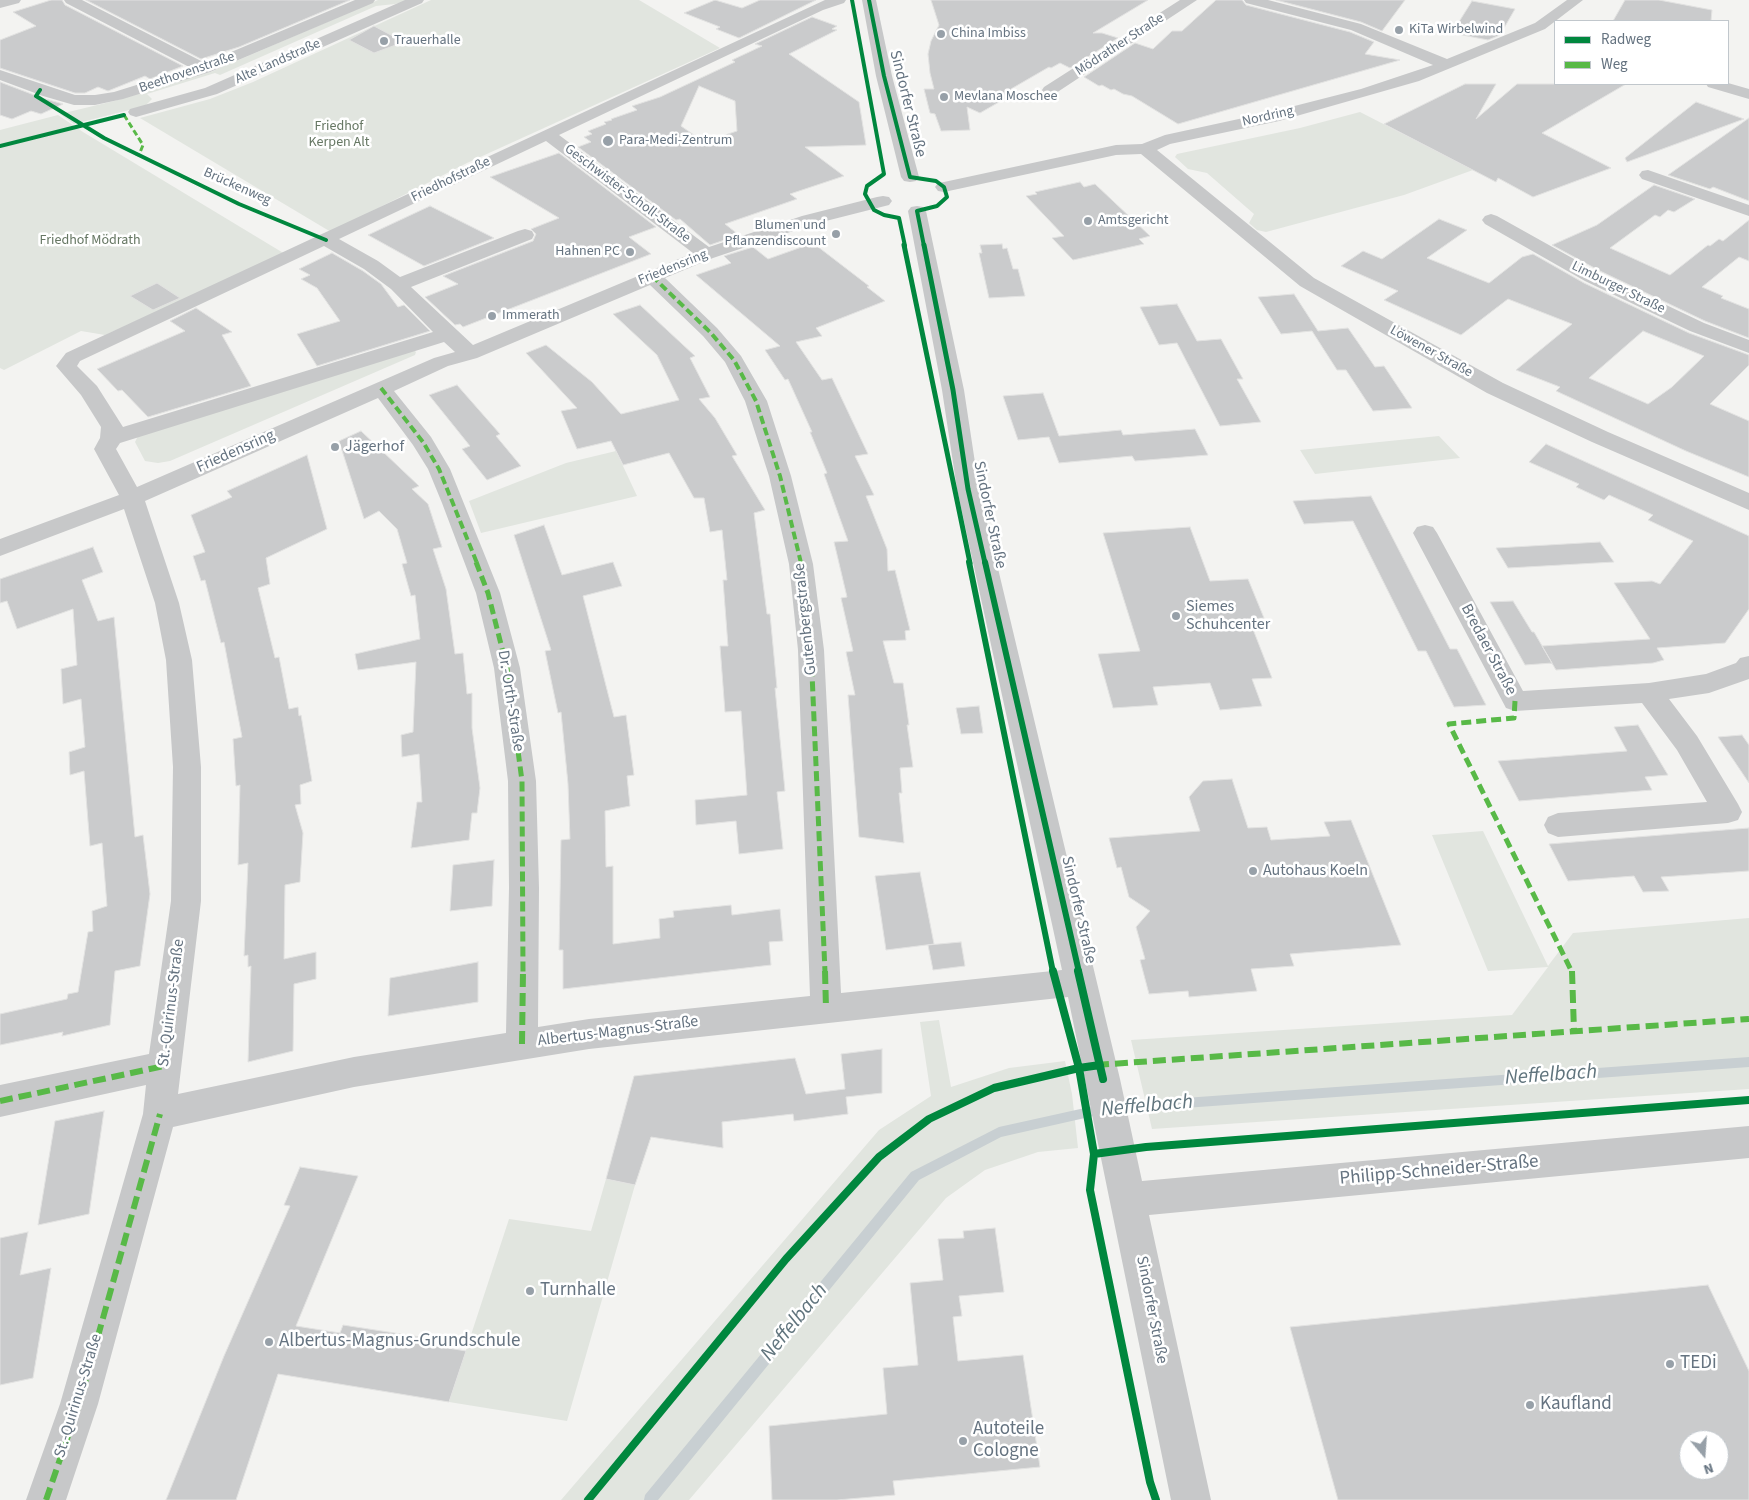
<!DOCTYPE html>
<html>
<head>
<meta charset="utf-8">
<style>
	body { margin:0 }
	#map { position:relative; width:1749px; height:1500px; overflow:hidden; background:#f3f3f1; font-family:"Source Sans 3",sans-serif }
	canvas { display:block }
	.legend { position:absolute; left:1554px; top:20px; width:175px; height:65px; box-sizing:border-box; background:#fff; border:1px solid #c1c7cc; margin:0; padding:6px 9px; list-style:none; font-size:15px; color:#657380 }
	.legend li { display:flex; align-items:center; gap:10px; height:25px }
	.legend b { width:25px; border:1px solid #c1c7cc }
	.north { position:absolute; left:1679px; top:1430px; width:50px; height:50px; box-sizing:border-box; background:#fff; border:1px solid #c1c7cc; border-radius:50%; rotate:162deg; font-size:14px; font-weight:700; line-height:20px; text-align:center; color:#657380 }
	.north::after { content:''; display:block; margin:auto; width:18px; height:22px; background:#97a0a8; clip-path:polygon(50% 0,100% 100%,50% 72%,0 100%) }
</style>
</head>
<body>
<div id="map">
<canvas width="1749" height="1500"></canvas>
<ul class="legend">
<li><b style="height:6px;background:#00873e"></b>Radweg</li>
<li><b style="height:6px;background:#58b947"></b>Weg</li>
</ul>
<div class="north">N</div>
</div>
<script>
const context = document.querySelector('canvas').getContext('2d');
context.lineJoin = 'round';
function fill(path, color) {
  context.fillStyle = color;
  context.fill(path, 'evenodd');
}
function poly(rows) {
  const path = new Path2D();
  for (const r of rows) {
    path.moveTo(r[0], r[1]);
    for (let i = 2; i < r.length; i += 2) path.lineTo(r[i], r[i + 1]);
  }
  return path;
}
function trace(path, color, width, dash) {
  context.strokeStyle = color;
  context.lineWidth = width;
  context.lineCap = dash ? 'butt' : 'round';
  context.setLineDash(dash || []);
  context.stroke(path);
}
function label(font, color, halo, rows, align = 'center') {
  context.font = font + ' "Source Sans 3",sans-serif';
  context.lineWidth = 5;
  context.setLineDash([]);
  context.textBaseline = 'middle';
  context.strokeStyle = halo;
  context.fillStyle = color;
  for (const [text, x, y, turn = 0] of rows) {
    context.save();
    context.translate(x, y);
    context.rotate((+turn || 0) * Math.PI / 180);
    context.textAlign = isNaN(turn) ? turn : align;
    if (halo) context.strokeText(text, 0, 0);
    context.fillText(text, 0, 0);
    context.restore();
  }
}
const green = poly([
	[378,0,411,0,395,4,376,6,220,75,215,73,147,94,152,99,145,106,74,124,60,114,114,101,213,71],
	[431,0,639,0,720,48,467,163,331,232,140,118,210,99,253,82],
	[1360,112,1473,170,1404,195,1266,232,1257,230,1249,223,1254,214,1207,173,1188,169,1175,157,1177,154,1300,128],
	[58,115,83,132,285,254,105,335,81,331,4,370,0,368,0,130],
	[414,350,416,352,415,355,170,461,158,463,145,461,135,442,138,436],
	[1439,436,1460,458,1315,474,1300,450],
	[616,451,637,496,481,533,469,501,566,463],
	[1483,831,1548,966,1573,933,1749,918,1749,1089,1152,1129,1131,1040,1512,1015,1548,967,1488,971,1432,835],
	[939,1020,951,1087,1009,1068,1065,1061,1072,1094,1078,1148,1038,1152,985,1170,946,1198,689,1500,561,1500,879,1130,931,1096,920,1022],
	[606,1179,635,1185,567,1421,449,1402,509,1219,591,1231]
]);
const stream = poly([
	[1749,1057,1749,1067,1116,1113,1112,1112,1111,1108,1112,1104,1116,1103,1749,1057],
	[1103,1104,1107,1105,1108,1109,1107,1113,1001,1137,919,1180,658,1500,644,1500,645,1495,911,1172,999,1127,1103,1104]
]);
const building = poly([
	[51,0,62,0,65,5,183,66,150,79,145,76,108,91,98,87,85,93,75,93,0,68,0,40,36,26,13,12,51,0],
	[86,0,350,0,239,47,201,59,86,0],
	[715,0,742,8,760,0,816,0,739,38,716,29,720,27,684,13,715,0],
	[931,0,1148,0,1093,33,1102,33,1118,38,1070,68,1060,63,1051,68,1049,67,1011,89,1013,94,980,113,967,107,970,130,941,131,935,114,930,113,924,89,934,89,930,73,928,54,931,41,939,25,931,0],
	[1216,0,1242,0,1246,5,1350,32,1374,42,1365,54,1400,60,1178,124,1132,96,1123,94,1114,89,1111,90,1102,85,1099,86,1084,77,1135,43,1153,49,1172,31,1182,31,1216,0],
	[1276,0,1405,0,1382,31,1361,22,1276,0],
	[1625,0,1659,0,1712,10,1711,21,1613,21,1625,0],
	[1472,1,1515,9,1500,35,1488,40,1452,33,1472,1],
	[812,17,837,26,832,29,837,30,789,54,859,102,866,145,805,147,844,176,790,194,797,199,725,224,739,235,710,245,680,219,676,220,578,147,591,142,584,137,592,134,588,131,606,124,604,122,612,120,611,119,637,110,632,106,660,97,735,62,732,60,762,46,755,44,812,17],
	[699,86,735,101,737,131,704,142,681,126,699,86],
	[374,26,404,42,374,53,349,40,374,26],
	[0,82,42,98,63,104,41,114,31,111,12,119,0,115,0,82],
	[1465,84,1496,84,1476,119,1517,84,1626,84,1542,133,1611,168,1533,197,1498,178,1496,182,1384,124,1465,84],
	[1696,102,1744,119,1627,162,1625,158,1696,102],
	[1749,118,1749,201,1713,187,1710,189,1668,175,1749,118],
	[559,153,656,227,629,237,651,254,463,327,460,324,455,325,425,297,458,284,443,276,533,241,536,234,531,229,559,218,490,177,559,153],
	[1080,182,1084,187,1095,184,1150,236,1139,239,1144,244,1073,260,1052,238,1064,236,1026,196,1037,194,1035,192,1080,182],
	[1654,185,1695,199,1674,212,1668,210,1660,217,1655,215,1610,248,1670,275,1708,245,1710,246,1719,239,1723,241,1749,220,1749,261,1739,257,1702,287,1723,296,1721,298,1749,309,1749,338,1705,321,1600,271,1552,245,1597,225,1654,185],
	[430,206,494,238,424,266,368,235,430,206],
	[1439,219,1467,230,1427,258,1489,283,1522,257,1533,254,1584,283,1689,333,1749,355,1749,365,1710,404,1749,421,1749,477,1686,451,1556,391,1560,387,1516,370,1572,324,1508,299,1461,335,1384,300,1398,291,1341,266,1363,251,1382,259,1439,219],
	[1643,331,1704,356,1672,387,1648,404,1589,378,1643,331],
	[813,243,869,286,867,287,885,301,816,328,822,336,796,342,822,380,832,378,868,454,855,456,874,495,866,496,887,549,888,571,895,570,910,630,905,631,906,640,883,641,894,683,903,683,909,725,907,725,913,767,900,768,902,793,899,793,904,843,859,837,848,695,855,695,846,652,853,651,841,598,847,597,834,542,848,541,824,474,827,473,810,432,812,432,788,379,785,380,765,350,780,346,696,275,731,263,724,256,753,247,768,259,813,243],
	[1002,244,1003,249,1007,248,1013,269,1018,269,1025,296,989,298,979,253,982,253,980,245,1002,244],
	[332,253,363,271,381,284,398,307,404,305,430,331,317,366,297,334,340,321,317,288,301,279,310,275,299,269,332,253],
	[157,283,180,298,153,310,130,296,157,283],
	[1294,294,1318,331,1348,328,1375,367,1384,366,1412,408,1373,411,1346,370,1337,370,1312,331,1281,334,1258,297,1294,294],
	[1177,304,1197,341,1221,339,1243,379,1237,379,1261,422,1220,426,1177,343,1159,345,1140,307,1177,304],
	[640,305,695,356,690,358,710,397,699,399,715,418,737,455,732,456,765,510,754,513,767,614,770,614,777,688,775,688,785,791,777,792,783,849,739,854,736,821,696,825,695,800,747,795,741,711,725,712,720,646,728,646,723,580,727,580,722,530,710,532,704,498,694,498,669,453,623,465,611,441,577,449,561,411,577,408,526,353,546,345,592,382,621,414,679,400,657,355,613,314,640,305],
	[196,308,232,332,222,335,251,386,148,417,122,390,118,391,97,369,185,331,170,321,196,308],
	[457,385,500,434,496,436,521,466,487,480,462,449,470,446,429,395,457,385],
	[1043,393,1059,436,1121,430,1123,435,1195,429,1208,455,1135,461,1132,456,1059,463,1049,437,1018,440,1003,396,1043,393],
	[361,431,419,486,412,489,428,504,442,547,433,549,446,589,455,654,463,653,467,694,472,693,472,728,480,788,477,813,472,813,469,840,411,848,417,802,422,802,419,754,402,757,401,735,413,732,416,662,358,670,355,654,420,639,415,595,411,596,402,564,407,563,397,529,379,511,364,519,339,441,361,431],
	[1546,444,1749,536,1749,609,1725,643,1657,648,1664,660,1653,663,1556,670,1542,646,1650,639,1614,583,1652,581,1660,584,1693,541,1648,520,1653,515,1609,495,1604,500,1576,487,1579,484,1529,462,1546,444],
	[307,455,327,529,266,558,270,584,258,588,275,658,279,657,289,709,298,707,299,716,301,715,312,781,300,785,301,804,295,805,303,833,300,882,285,885,284,959,316,952,316,979,294,984,293,1051,248,1062,251,966,248,967,248,955,244,956,248,863,238,865,240,785,236,786,233,739,242,737,224,642,221,643,205,580,201,581,193,556,205,552,191,515,232,497,227,491,307,455],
	[1371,496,1450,649,1457,649,1486,705,1454,707,1426,651,1418,651,1353,521,1304,524,1293,501,1371,496],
	[544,525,562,575,613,562,622,586,583,596,614,717,626,715,634,775,627,776,630,806,605,811,606,867,613,866,613,944,660,938,659,919,674,917,673,911,731,905,732,915,780,909,783,941,769,942,771,965,563,989,563,950,559,950,561,840,570,839,568,784,561,712,558,713,545,651,551,650,514,535,544,525],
	[1190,527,1210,581,1248,579,1264,618,1249,619,1272,678,1252,679,1262,706,1220,710,1210,683,1153,687,1158,705,1113,708,1098,654,1140,651,1103,533,1190,527],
	[1600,542,1614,562,1508,568,1496,548,1600,542],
	[93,547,103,572,82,580,98,621,114,617,135,837,143,835,146,860,150,894,140,966,115,971,110,1025,62,1036,63,1032,0,1045,0,1014,67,999,68,994,78,992,88,932,93,931,92,911,107,906,102,843,90,846,84,771,70,775,69,752,85,747,81,699,63,704,61,669,77,665,73,609,17,629,7,601,0,603,0,579,93,547],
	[1513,601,1532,632,1534,632,1552,663,1525,665,1490,602,1513,601],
	[979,706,983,733,961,734,956,708,979,706],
	[1638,725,1668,775,1645,777,1652,790,1519,801,1498,761,1627,751,1614,727,1638,725],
	[1742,735,1749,745,1749,783,1718,737,1742,735],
	[1232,779,1248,828,1267,827,1271,840,1330,836,1324,822,1351,820,1401,945,1290,954,1294,966,1251,969,1257,991,1189,997,1188,991,1149,994,1140,960,1145,959,1136,927,1150,911,1129,897,1121,867,1117,868,1109,838,1200,831,1189,797,1203,781,1232,779],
	[1749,828,1749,871,1661,877,1669,891,1643,892,1634,876,1568,881,1549,844,1749,828],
	[494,860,492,906,450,911,453,865,494,860],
	[920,872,934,944,886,950,875,876,920,872],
	[961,942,965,966,933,970,928,945,961,942],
	[478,962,478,1002,388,1016,390,978,478,962],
	[882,1049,882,1093,846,1097,848,1114,794,1121,793,1114,722,1122,723,1148,651,1137,635,1185,606,1179,634,1076,795,1058,806,1094,845,1089,841,1054,882,1049],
	[104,1111,89,1214,38,1225,55,1121,104,1111],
	[300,1167,358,1176,296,1326,340,1333,343,1325,433,1339,430,1345,466,1351,449,1402,278,1374,236,1500,166,1500,224,1356,290,1206,284,1205,300,1167],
	[995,1228,1004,1292,959,1296,962,1316,953,1317,958,1361,1023,1355,1040,1467,893,1481,895,1495,837,1500,772,1500,769,1426,887,1414,883,1368,918,1365,910,1283,943,1280,938,1239,964,1238,963,1231,995,1228],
	[28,1232,20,1275,51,1268,33,1378,0,1385,0,1238,28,1232],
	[1708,1285,1749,1371,1749,1500,1338,1500,1290,1327,1708,1285],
	[1689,1440,1719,1440,1719,1470,1689,1470,1689,1440]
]);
const minor = poly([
	[0,0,21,0,19,3,0,8,0,0],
	[64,0,82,0,205,63,355,0,375,0,373,3,210,72,123,99,95,105,74,105,43,96,0,80,0,70,75,95,95,95,114,92,191,68,66,3,64,0],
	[405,0,424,0,422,3,217,94,136,117,130,115,128,112,130,109,205,88,405,0],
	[825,0,846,0,844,3,823,10,559,135,709,247,802,216,877,197,883,196,889,197,892,201,889,205,814,224,713,258,665,278,717,328,741,356,767,401,791,476,813,564,824,650,841,993,1062,970,957,489,942,390,908,211,911,207,917,206,923,207,926,211,964,390,979,489,1120,1079,1142,1181,1749,1126,1749,1158,1149,1215,1211,1500,1171,1500,1068,997,589,1049,354,1087,173,1127,98,1404,66,1500,26,1500,60,1404,143,1114,146,1085,0,1117,0,1085,149,1054,171,901,173,767,166,660,155,603,124,509,0,556,0,539,119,495,94,449,100,438,101,427,81,395,56,366,66,353,825,0],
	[546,141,693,253,473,345,411,287,532,239,534,235,532,231,525,229,518,231,400,277,378,261,339,239,546,141],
	[324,246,364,269,391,289,433,332,123,427,97,386,77,366,80,361,324,246],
	[650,285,703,336,725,362,745,401,769,476,789,564,798,650,810,996,589,1019,538,1027,539,888,536,781,520,668,500,593,450,469,431,437,394,391,448,366,477,358,650,285],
	[444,342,455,352,434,358,137,487,116,449,120,443,444,342],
	[378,398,413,445,428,469,442,503,476,593,494,668,508,781,509,888,506,1033,354,1057,178,1094,201,901,201,767,192,660,179,603,145,501,378,398],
	[862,0,876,0,892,76,919,177,916,181,910,182,904,181,901,177,876,76,862,0],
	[1180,0,1197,0,1056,93,1044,93,1042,90,1044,87,1180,0],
	[1244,0,1268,0,1361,24,1447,59,1535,23,1567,0,1583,0,1545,29,1419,81,1279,121,1170,144,1157,150,1314,278,1503,383,1608,432,1749,493,1749,510,1592,442,1487,393,1300,286,1141,154,1116,155,944,192,938,191,935,187,938,183,944,182,1116,145,1142,144,1165,135,1271,112,1361,89,1433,65,1351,30,1246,3,1244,0],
	[1728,83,1749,89,1749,99,1708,87,1706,84,1728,83],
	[1648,170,1749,205,1749,216,1642,179,1639,175,1642,171,1648,170],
	[1491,214,1497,216,1599,273,1704,323,1749,340,1749,353,1690,331,1585,281,1485,224,1482,220,1485,216,1491,214],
	[1425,525,1433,527,1437,533,1523,691,1649,683,1706,674,1736,663,1740,658,1749,656,1749,679,1709,693,1669,699,1697,736,1738,804,1742,812,1738,820,1728,823,1558,837,1548,833,1544,825,1548,817,1558,813,1707,802,1677,750,1642,703,1515,711,1506,708,1413,533,1417,527,1425,525]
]);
const quietFar3 = poly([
	[124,115,143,145,139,155,136,154]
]);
const quietFar2 = poly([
	[652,276,710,332,734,360,756,401,780,476,801,563],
	[381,388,423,442,439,469,477,563]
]);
const quietFar1 = poly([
	[476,562,488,593,507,668,522,781,523,972],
	[800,562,811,650,825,972],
	[1515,701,1514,718,1449,724,1572,972]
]);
const quiet = poly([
	[825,971,826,1008],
	[1572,971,1574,1031],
	[522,1044,523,971],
	[1096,1065,1749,1019],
	[0,1101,164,1066],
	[46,1500,79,1404,160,1114]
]);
const cyclewayFar3 = poly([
	[852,0,884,174,867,186,865,194,874,210,884,215,899,218,905,246],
	[869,0,884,76,910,177,936,181,944,187,947,197,937,206,917,211,924,246],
	[40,90,36,96,104,138,239,204,326,240],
	[0,146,124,115]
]);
const cyclewayFar2 = poly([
	[904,245,970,563],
	[924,245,953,390,968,489,985,563]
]);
const cyclewayFar1 = poly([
	[969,562,1053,972],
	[985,562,1079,972]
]);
const cycleway = poly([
	[1053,971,1079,1068,1100,1065],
	[1078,971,1103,1079],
	[1094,1154,1090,1190,1150,1482,1156,1500],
	[588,1500,786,1259,879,1157,929,1119,994,1088,1079,1068,1094,1154,1146,1147,1749,1100]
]);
const markers = [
	[1399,30,5,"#97a0a8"],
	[941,34,5,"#97a0a8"],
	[384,41,5,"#97a0a8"],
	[944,97,5,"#97a0a8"],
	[608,141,6,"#97a0a8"],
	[1088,221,5,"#97a0a8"],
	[836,234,5,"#97a0a8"],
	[630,252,5,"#97a0a8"],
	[492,316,5,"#97a0a8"],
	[335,447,5,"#97a0a8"],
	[1176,616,5,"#97a0a8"],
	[1253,871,5,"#97a0a8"],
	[530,1291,5,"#97a0a8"],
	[269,1342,5,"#97a0a8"],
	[1670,1364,5,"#97a0a8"],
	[1530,1405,5,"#97a0a8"],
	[963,1441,5,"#97a0a8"]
];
const farPoinames = [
	["KiTa Wirbelwind",1409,30],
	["China Imbiss",951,34],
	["Trauerhalle",394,41],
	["Mevlana Moschee",954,97],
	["Para-Medi-Zentrum",619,141],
	["Amtsgericht",1098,221],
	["Blumen und",826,226,"right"],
	["Pflanzendiscount",826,242,"right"],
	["Hahnen PC",620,252,"right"],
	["Immerath",502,316]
];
const farStreetnames = [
	["Mödrather Straße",1120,45,-33],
	["Alte Landstraße",278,62,-24],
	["Beethovenstraße",187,73,-19],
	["Nordring",1268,117,-13],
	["Friedhofstraße",451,180,-26],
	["Brückenweg",237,187,24],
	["Geschwister-Scholl-Straße",627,194,37],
	["Friedensring",673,268,-22],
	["Limburger Straße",1618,288,26],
	["Löwener Straße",1431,352,29]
];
const farParknames = [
	["Friedhof",339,127],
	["Kerpen Alt",339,143],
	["Friedhof Mödrath",90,241]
];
const streetNames = [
	["Sindorfer Straße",907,104,76],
	["Friedensring",236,452,-24],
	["Sindorfer Straße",989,515,78],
	["Gutenbergstraße",806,619,-96],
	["Bredaer Straße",1488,650,62],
	["Dr.-Orth-Straße",510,701,81],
	["Sindorfer Straße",1078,910,77],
	["St.-Quirinus-Straße",172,1003,-83],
	["Albertus-Magnus-Straße",618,1032,-7],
	["Sindorfer Straße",1151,1310,79],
	["St.-Quirinus-Straße",79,1396,-73]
];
const poiNames = [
	["Jägerhof",345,447],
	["Siemes",1186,607],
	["Schuhcenter",1186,625],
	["Autohaus Koeln",1263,871]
];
const nearStreetnames = [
	["Philipp-Schneider-Straße",1439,1171,-5]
];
const nearPoinames = [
	["Turnhalle",540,1291],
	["Albertus-Magnus-Grundschule",279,1342],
	["TEDi",1680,1364],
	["Kaufland",1540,1405],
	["Autoteile",973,1430],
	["Cologne",973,1452]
];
const nearWaternames = [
	["Neffelbach",1551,1076,-4],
	["Neffelbach",1147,1107,-5],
	["Neffelbach",795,1323,-51]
];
fill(green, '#e1e5df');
fill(stream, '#c8cfd2');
fill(building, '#cacbcc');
trace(building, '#e2e2e1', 1);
fill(minor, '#c7c8c9');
trace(quietFar3, '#58b947', 3, [6, 3]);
trace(quietFar2, '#58b947', 4, [8, 4]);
trace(quietFar1, '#58b947', 5, [10, 5]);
trace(quiet, '#58b947', 6, [13, 6]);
trace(cyclewayFar3, '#00873e', 4);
trace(cyclewayFar2, '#00873e', 5);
trace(cyclewayFar1, '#00873e', 6);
trace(cycleway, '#00873e', 8);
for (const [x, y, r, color] of markers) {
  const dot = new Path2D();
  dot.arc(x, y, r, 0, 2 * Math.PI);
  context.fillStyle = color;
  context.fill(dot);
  trace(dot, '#fff', 2);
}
label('14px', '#657380', '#fff', farPoinames, 'left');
label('14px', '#657380', '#fff', farStreetnames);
label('14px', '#667763', '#fff', farParknames);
label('16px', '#657380', '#fff', streetNames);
label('16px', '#657380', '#fff', poiNames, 'left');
label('19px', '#657380', '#fff', nearStreetnames);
label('19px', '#657380', '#fff', nearPoinames, 'left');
label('italic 21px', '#60747d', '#fff', nearWaternames);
</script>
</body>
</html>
